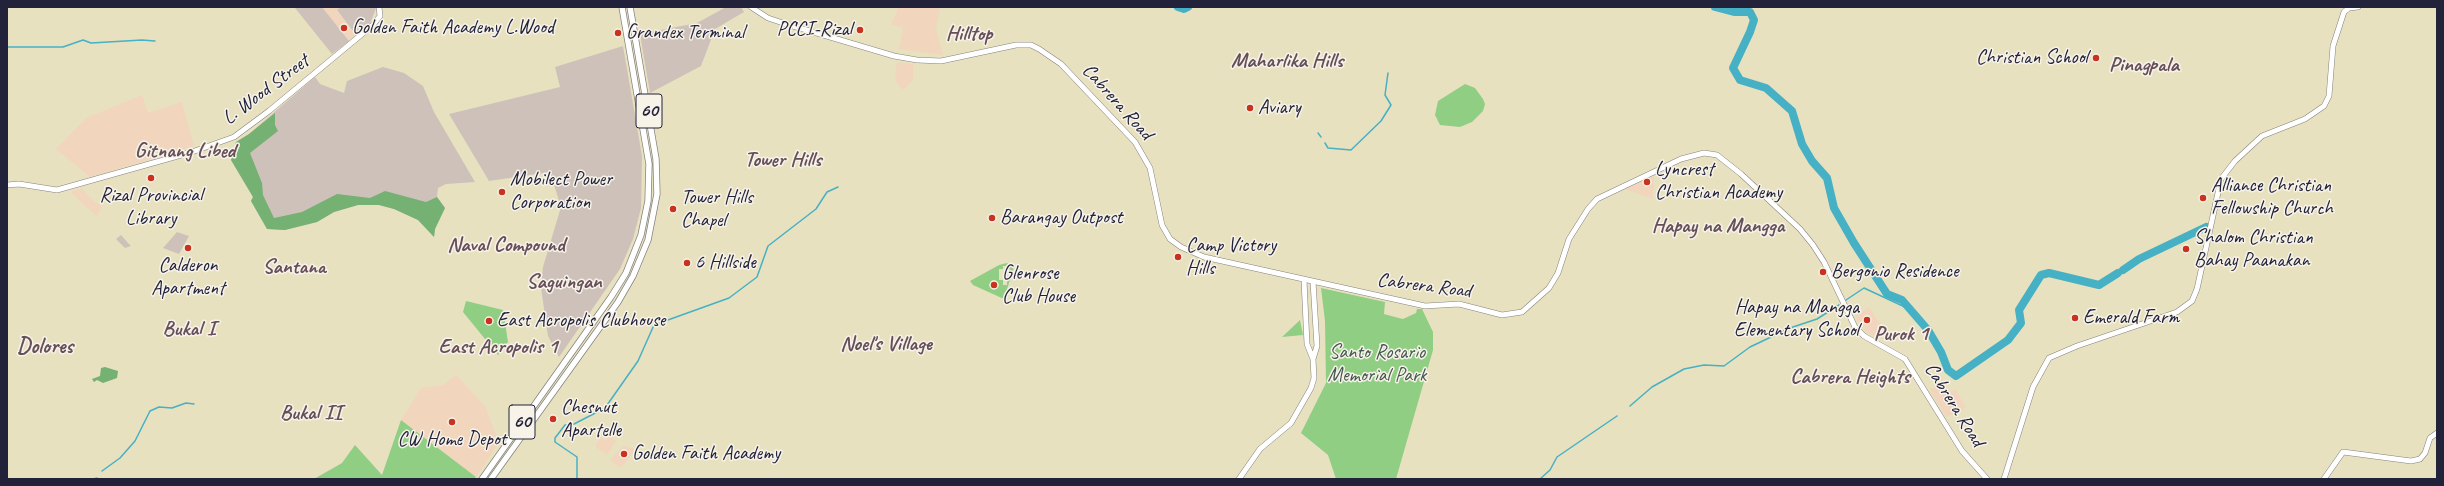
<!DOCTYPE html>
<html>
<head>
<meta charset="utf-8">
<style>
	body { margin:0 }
	#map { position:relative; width:2444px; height:486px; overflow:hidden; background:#e8e1c0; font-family:Caveat,sans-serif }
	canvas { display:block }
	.frame { position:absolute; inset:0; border:8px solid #22223b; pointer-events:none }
</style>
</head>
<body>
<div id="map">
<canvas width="2444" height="486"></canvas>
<div class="frame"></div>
</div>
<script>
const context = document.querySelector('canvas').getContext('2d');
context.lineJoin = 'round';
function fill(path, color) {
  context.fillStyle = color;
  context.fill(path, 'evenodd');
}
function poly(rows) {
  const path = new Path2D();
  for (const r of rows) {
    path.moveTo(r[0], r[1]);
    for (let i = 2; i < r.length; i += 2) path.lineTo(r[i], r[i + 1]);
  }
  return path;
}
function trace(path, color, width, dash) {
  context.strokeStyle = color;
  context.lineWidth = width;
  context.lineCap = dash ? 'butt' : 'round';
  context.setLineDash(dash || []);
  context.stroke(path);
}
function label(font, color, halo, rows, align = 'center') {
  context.font = font + ' Caveat,sans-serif';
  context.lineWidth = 3;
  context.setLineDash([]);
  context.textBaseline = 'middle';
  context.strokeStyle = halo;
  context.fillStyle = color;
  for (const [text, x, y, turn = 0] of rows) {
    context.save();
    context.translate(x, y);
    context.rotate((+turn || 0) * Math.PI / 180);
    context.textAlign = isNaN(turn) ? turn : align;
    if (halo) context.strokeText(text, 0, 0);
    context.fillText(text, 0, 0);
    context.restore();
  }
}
const built = poly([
	[322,7,341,7,337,11,356,35,349,41],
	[899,7,940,7,936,29,943,55,899,49,903,28,891,24],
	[897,62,913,64,913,81,903,90,895,80],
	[142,95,148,113,182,102,194,146,90,177,56,149,86,118],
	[1654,176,1653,199,1625,189],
	[82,189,91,199,102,207,97,216,72,194,72,191],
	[1869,307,1880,324,1874,336,1865,331,1855,317],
	[456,375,485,406,499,443,476,477,401,420,421,388,443,385],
	[1938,386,1946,386,1950,392,1956,390,1966,408,1946,417,1929,389],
	[610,436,616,441,607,455,596,447,596,444,601,437,606,441],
	[623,446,636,449,621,468,610,460]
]);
const industrial = poly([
	[297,7,322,7,349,41,332,54,295,8],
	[341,7,376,7,376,8,370,24,356,35,337,10],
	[726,7,741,7,744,12,715,29,701,66,650,93,640,34,697,23],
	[623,46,642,156,641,208,633,239,620,269,559,357,548,336,541,288,543,267,561,207,550,172,489,181,449,114,560,87,555,67],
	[383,67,404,73,423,86,434,112,475,182,446,184,438,188,437,197,445,208,435,229,434,237,418,220,394,209,379,205,358,205,334,212,317,222,285,230,267,229,251,201,253,197,231,160,236,142,249,134,315,77,320,84,344,93,347,81],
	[177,232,189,236,179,254,163,248],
	[121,235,128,243,131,246,125,248,116,239]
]);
const green = poly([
	[1465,84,1475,88,1483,99,1485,104,1483,111,1472,122,1460,127,1440,125,1435,115,1438,101],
	[1007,263,1014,267,1004,299,973,285,970,281,999,265],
	[1003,266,1007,266,1008,269,1011,270,1011,280,1007,280,1007,285,1003,285,1003,280,999,280,999,269,1003,269],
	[1321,288,1385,302,1384,314,1395,317,1403,319,1416,313,1417,309,1422,309,1433,332,1433,350,1396,479,1336,479,1328,455,1301,433,1326,383,1325,321],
	[466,301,503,310,508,342,498,355,463,312],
	[1300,320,1303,335,1282,337],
	[401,420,476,477,474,479,314,479,342,463,355,445,382,475]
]);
const forest = poly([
	[275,113,275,125,278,131,250,153,262,183,263,195,274,218,302,212,337,194,370,198,385,191,426,202,437,197,445,208,435,229,434,237,418,220,394,209,379,205,358,205,334,212,317,222,285,230,267,229,251,201,253,197,231,160,236,142,249,134],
	[105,367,118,371,117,378,103,383,97,380,94,382,92,379,100,376,101,368]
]);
const stream = poly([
	[7,47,63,47,83,40,91,43,142,40,155,41],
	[1318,133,1321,137],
	[1325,143,1328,148,1351,150,1381,121,1391,105,1385,95,1388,73],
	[1846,300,1864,288,1907,308],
	[1630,406,1652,387,1684,369,1704,365,1724,366,1750,347,1790,328,1817,319,1839,305],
	[102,471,120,458,135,441,150,411,159,407,172,408,186,403,194,404],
	[93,479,97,478],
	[577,479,577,457,555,442,555,438,565,425,574,424,605,408,638,361,654,325,729,298,757,277,768,246,816,209,827,192,838,187],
	[1540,479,1550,470,1557,457,1617,416]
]);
const river = poly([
	[1178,7,1184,9,1188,7],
	[1715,7,1734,12,1750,12,1754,20,1750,32,1733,68,1740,80,1766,88,1792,111,1802,144,1812,161,1827,178,1834,208,1854,243,1887,294,1902,300,1928,330,1941,352,1948,370,1956,376,2008,340,2021,323,2019,310,2041,275,2049,273,2099,285,2118,273],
	[2123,270,2139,259,2206,227]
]);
const secondary = poly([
	[751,7,768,18,783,23,894,56,917,60,941,61,1016,45,1031,45,1039,49,1061,64,1135,142,1150,168,1162,225,1170,239,1181,247,1204,257,1425,306,1459,304,1502,315,1522,312,1549,288,1558,273,1569,239,1588,209,1597,199,1681,159,1704,153,1717,155,1741,174,1800,229,1813,245,1824,262,1855,327,1864,336,1905,359,1962,451,1987,479],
	[7,185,19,184,57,190,192,152,234,137,269,111,373,25,380,16,379,7],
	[1313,359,1317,346,1313,282],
	[1239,479,1260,449,1291,423,1311,388,1314,378,1313,359,1307,344,1304,280],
	[2004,479,2033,387,2049,358,2077,346,2177,312,2192,301,2197,289,2221,179,2235,161,2262,136,2305,119,2324,106,2329,96,2333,46,2344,12,2349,8,2358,7],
	[2324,479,2343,452,2411,461,2420,459,2425,453,2430,438,2437,433]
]);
const primary = poly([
	[482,479,611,297,626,273,641,235,648,201,649,164,622,7],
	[491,479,618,302,633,276,648,240,657,194,656,159,630,7]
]);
const markers = [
	[344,28,4,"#c8321e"],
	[860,30,4,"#c8321e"],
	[618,33,4,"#c8321e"],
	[2096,58,4,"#c8321e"],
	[1250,108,4,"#c8321e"],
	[151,178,4,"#c8321e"],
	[1647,182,4,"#c8321e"],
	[502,192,4,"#c8321e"],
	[2203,198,4,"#c8321e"],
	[673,209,4,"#c8321e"],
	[992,218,4,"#c8321e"],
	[188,248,4,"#c8321e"],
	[2186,249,4,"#c8321e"],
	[1178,257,4,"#c8321e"],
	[687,263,4,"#c8321e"],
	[1823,272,4,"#c8321e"],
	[994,285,4,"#c8321e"],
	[2075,318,4,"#c8321e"],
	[1867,320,4,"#c8321e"],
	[489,321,4,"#c8321e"],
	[553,419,4,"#c8321e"],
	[452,422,4,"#c8321e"],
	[624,454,4,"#c8321e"]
];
const shields = [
	[649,111,26],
	[522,422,26]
];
const shieldNames = [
	["60",649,111],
	["60",522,422]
];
const poiNames = [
	["Golden Faith Academy L.Wood",352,28],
	["PCCI-Rizal",852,30,"right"],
	["Grandex Terminal",626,33],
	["Christian School",2088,58,"right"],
	["Aviary",1258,108],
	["Lyncrest",1655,170],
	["Christian Academy",1655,193],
	["Mobilect Power",510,180],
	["Corporation",510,203],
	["Alliance Christian",2211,186],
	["Fellowship Church",2211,209],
	["Rizal Provincial",151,196,"center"],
	["Library",151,219,"center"],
	["Tower Hills",681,198],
	["Chapel",681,221],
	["Barangay Outpost",1000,218],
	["Shalom Christian",2194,238],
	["Bahay Paanakan",2194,261],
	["Camp Victory",1186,246],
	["Hills",1186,269],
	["6 Hillside",695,263],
	["Calderon",188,266,"center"],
	["Apartment",188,289,"center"],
	["Bergonio Residence",1831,272],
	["Glenrose",1002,274],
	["Club House",1002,297],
	["Hapay na Mangga",1859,308,"right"],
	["Elementary School",1859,331,"right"],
	["Emerald Farm",2083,318],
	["East Acropolis Clubhouse",497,321],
	["Chesnut",561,408],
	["Apartelle",561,431],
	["CW Home Depot",452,440,"center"],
	["Golden Faith Academy",632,454]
];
const streetNames = [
	["L. Wood Street",266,90,-37],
	["Cabrera Road",1117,102,48],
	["Cabrera Road",1424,286,7],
	["Cabrera Road",1954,405,58]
];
const parkNames = [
	["Santo Rosario",1377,353],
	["Memorial Park",1377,376]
];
const neighbourhoodNames = [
	["Hilltop",969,34],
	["Maharlika Hills",1287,61],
	["Pinagpala",2144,65],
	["Gitnang Libed",185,151],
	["Tower Hills",783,160],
	["Hapay na Mangga",1718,226],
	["Naval Compound",506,245],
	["Santana",294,267],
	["Saguingan",564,282],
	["Bukal I",189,329],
	["Purok 1",1901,334],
	["Noel's Village",886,344],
	["East Acropolis 1",498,347],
	["Cabrera Heights",1850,377],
	["Bukal II",311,413]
];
const quarterNames = [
	["Dolores",45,347]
];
fill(built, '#f1d5bd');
fill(industrial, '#cec1ba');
fill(green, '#90ce84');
fill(forest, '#74b172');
trace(stream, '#46b0c5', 1.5);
trace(river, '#46b0c5', 8);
trace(secondary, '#85827e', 6);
trace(primary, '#85827e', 7);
trace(secondary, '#fff', 5);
trace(primary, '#fff', 5.5);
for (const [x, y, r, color] of markers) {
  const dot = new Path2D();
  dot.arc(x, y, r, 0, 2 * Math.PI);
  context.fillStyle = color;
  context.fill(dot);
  trace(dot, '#f7f3e8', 1.5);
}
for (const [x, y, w] of shields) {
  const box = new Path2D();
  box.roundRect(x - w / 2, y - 17, w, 34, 3);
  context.fillStyle = '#f7f3e8';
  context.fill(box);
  trace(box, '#22223b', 1);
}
label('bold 19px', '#22223b', null, shieldNames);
label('20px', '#22223b', '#f7f3e8', poiNames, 'left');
label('20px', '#22223b', '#f7f3e8', streetNames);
label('20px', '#435651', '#f7f3e8', parkNames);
label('bold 21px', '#664f5a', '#f7f3e8', neighbourhoodNames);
label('bold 22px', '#664f5a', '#f7f3e8', quarterNames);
</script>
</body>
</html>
